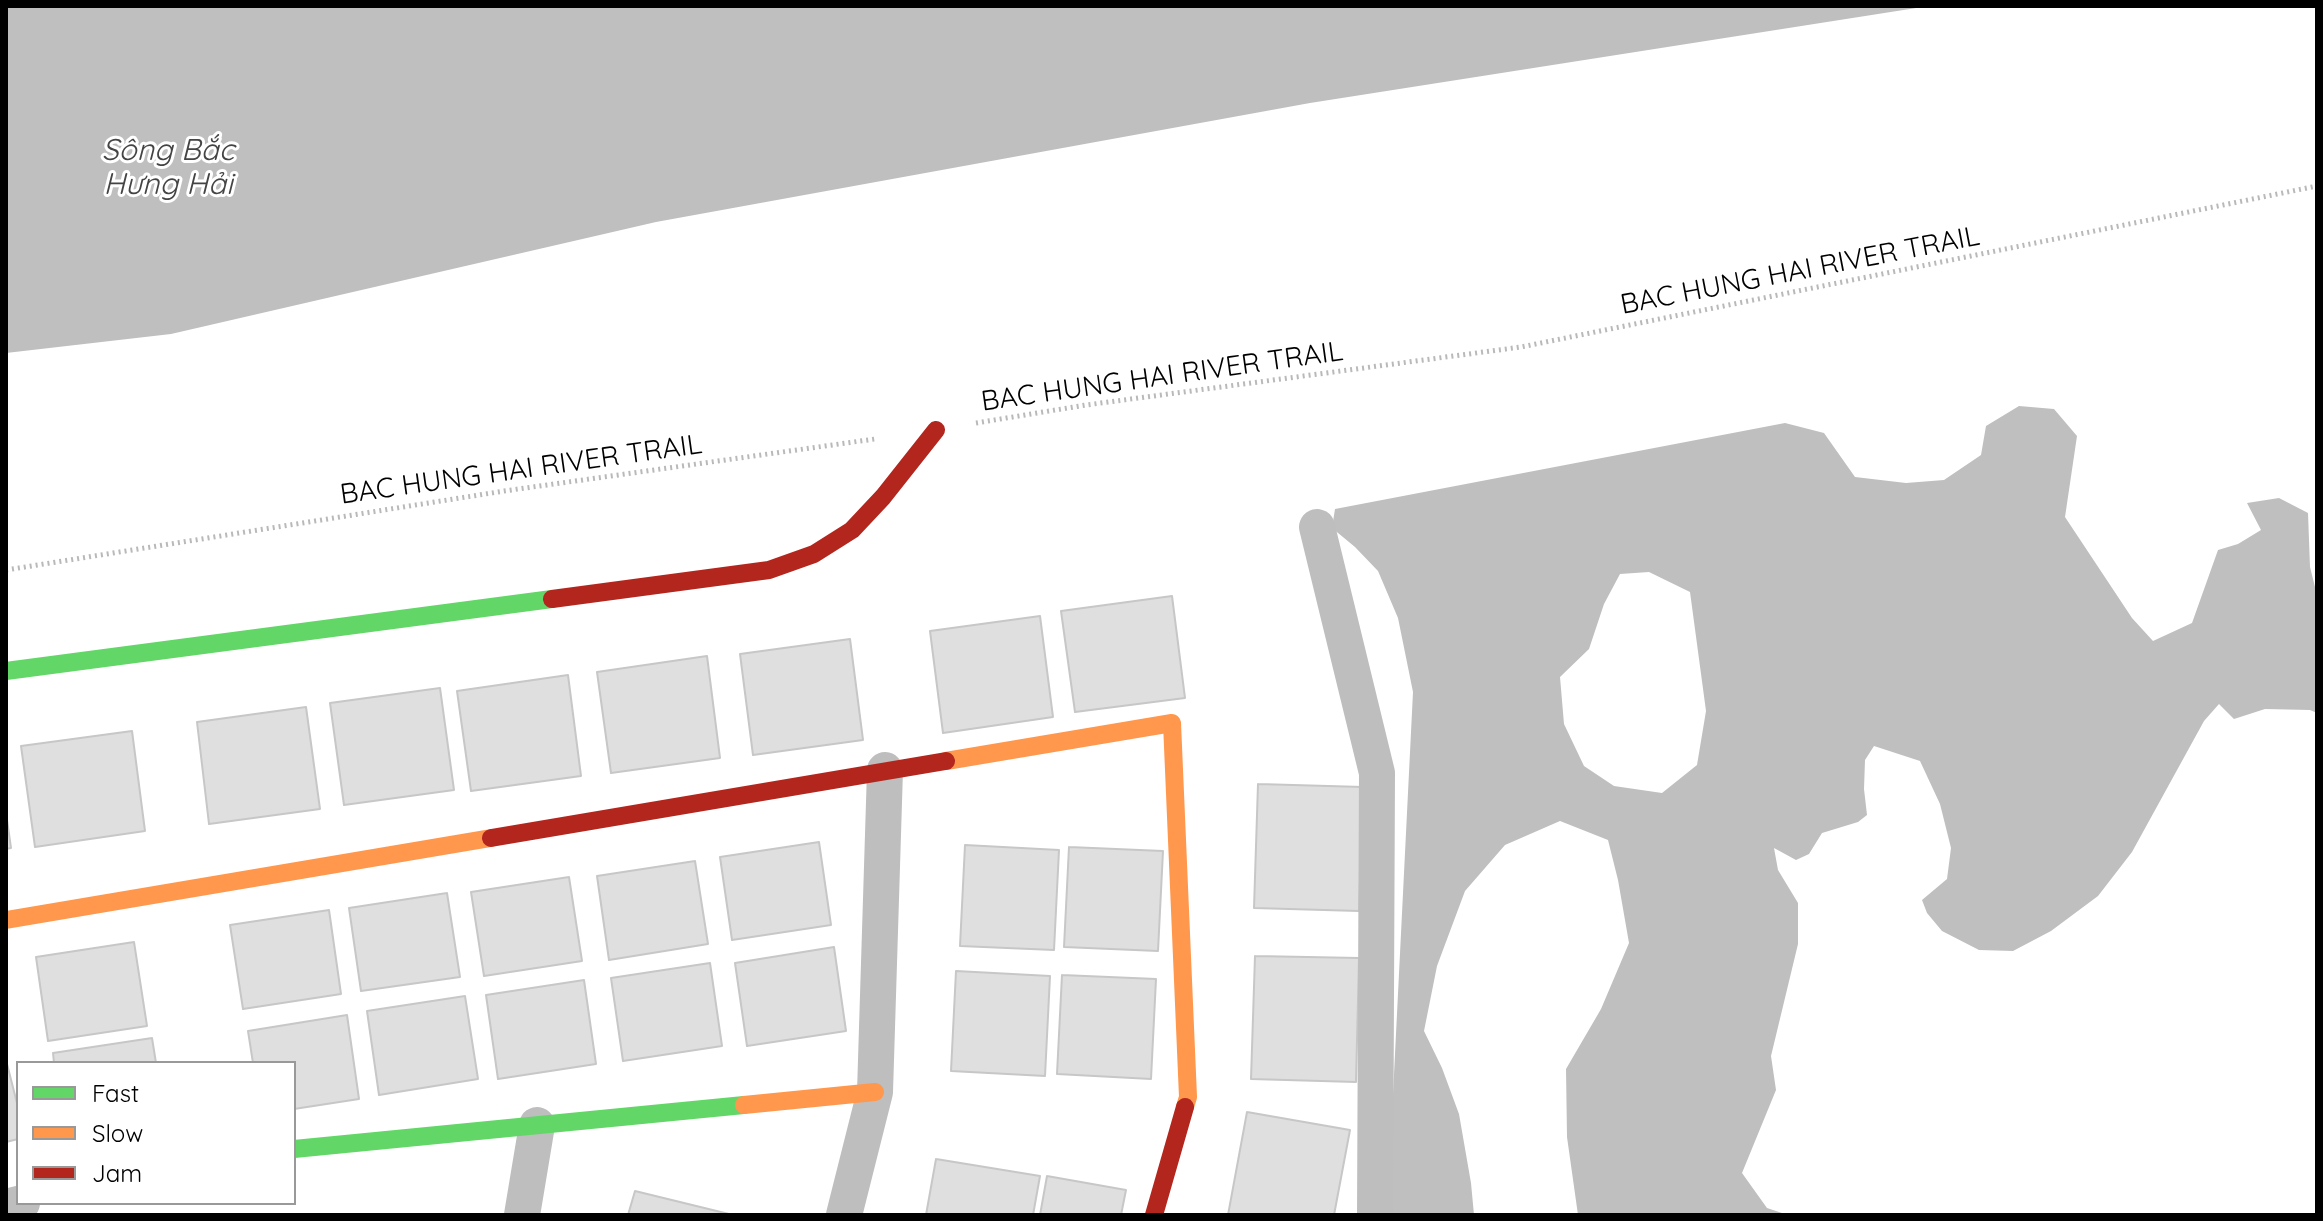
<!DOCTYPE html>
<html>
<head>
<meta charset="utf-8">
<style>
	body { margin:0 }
	#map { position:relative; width:2323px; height:1221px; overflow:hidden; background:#fff; font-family:Quicksand,sans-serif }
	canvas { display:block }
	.frame { position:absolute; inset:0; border:8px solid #000; pointer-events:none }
	.legend { position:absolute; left:16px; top:1061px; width:280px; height:144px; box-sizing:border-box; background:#fff; border:2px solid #999; margin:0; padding:10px 14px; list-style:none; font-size:24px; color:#000 }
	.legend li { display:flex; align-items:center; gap:16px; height:40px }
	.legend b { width:40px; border:2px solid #999 }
</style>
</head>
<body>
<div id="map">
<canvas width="2323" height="1221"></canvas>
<div class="frame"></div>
<ul class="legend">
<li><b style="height:10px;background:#63d668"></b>Fast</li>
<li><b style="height:10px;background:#ff974d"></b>Slow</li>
<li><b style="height:10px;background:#b3261e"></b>Jam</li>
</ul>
</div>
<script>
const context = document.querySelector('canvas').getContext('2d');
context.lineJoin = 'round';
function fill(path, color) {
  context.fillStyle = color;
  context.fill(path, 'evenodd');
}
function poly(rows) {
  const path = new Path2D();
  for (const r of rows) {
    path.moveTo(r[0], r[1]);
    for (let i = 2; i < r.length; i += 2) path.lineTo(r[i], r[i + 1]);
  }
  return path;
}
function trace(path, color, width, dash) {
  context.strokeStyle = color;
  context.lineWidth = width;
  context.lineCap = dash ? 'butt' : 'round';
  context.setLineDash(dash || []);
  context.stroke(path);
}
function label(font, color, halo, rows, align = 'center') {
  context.font = font + ' Quicksand,sans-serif';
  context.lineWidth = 6;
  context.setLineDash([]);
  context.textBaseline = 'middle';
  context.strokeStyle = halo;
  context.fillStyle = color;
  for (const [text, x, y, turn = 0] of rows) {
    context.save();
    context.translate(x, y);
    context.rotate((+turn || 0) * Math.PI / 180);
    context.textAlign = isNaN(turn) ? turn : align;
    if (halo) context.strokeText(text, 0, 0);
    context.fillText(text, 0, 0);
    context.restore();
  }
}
const water = poly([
	[6,6,1929,6,1310,103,656,222,171,334,6,353],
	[2019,406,2054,409,2077,436,2065,517,2132,618,2153,641,2192,623,2218,550,2238,544,2261,530,2247,503,2279,498,2308,513,2310,567,2317,595,2317,713,2310,710,2265,709,2234,719,2219,704,2204,721,2132,852,2098,896,2051,931,2013,951,1979,950,1942,931,1927,913,1922,900,1947,879,1951,848,1940,804,1920,761,1874,746,1865,760,1864,789,1867,815,1858,822,1822,833,1809,854,1796,860,1774,848,1778,870,1798,903,1798,944,1771,1056,1776,1090,1742,1173,1767,1208,1788,1215,1578,1215,1567,1137,1566,1069,1601,1009,1629,943,1618,880,1608,840,1560,821,1505,845,1465,891,1437,966,1424,1031,1442,1068,1459,1114,1471,1183,1474,1215,1387,1215,1413,692,1398,618,1378,571,1355,547,1332,528,1335,509,1785,423,1824,433,1855,477,1906,483,1944,480,1981,455,1986,426],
	[1649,572,1690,592,1706,711,1697,765,1662,793,1614,786,1584,766,1564,724,1560,677,1589,649,1604,604,1620,574]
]);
const building = poly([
	[1172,596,1185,698,1075,712,1061,611,1172,596],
	[1040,616,1053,717,943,733,930,631,1040,616],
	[850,639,863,740,753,755,740,654,850,639],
	[707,656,720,758,611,773,597,672,707,656],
	[568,675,581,776,471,791,457,691,568,675],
	[440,688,454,790,344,805,330,703,440,688],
	[306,707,320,809,209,824,197,722,306,707],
	[132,731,145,831,35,847,21,746,132,731],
	[1258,784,1363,787,1359,911,1254,908,1258,784],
	[6,813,11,848,6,849,6,813],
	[819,842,831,925,732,940,720,857,819,842],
	[965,845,1059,850,1054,950,960,946,965,845],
	[1069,847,1163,851,1158,951,1064,947,1069,847],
	[695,861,708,944,609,960,597,876,695,861],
	[569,877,582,961,484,976,471,892,569,877],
	[447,893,460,977,361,991,349,908,447,893],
	[329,910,341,994,243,1009,230,925,329,910],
	[134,942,147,1026,48,1041,36,957,134,942],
	[834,947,846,1031,747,1046,735,963,834,947],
	[1255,956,1359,958,1356,1082,1251,1079,1255,956],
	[710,963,722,1046,623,1061,611,978,710,963],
	[956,971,1050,976,1045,1076,951,1071,956,971],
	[1062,975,1156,979,1151,1079,1057,1074,1062,975],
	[584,980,596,1064,498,1079,486,995,584,980],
	[465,996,478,1079,379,1095,367,1011,465,996],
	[347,1015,359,1099,294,1109,294,1063,253,1063,248,1031,347,1015],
	[152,1038,156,1063,54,1063,53,1053,152,1038],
	[6,1060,18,1107,18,1139,6,1142,6,1060],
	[1247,1112,1350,1130,1334,1215,1228,1215,1247,1112],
	[936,1159,1040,1176,1033,1215,926,1215,936,1159],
	[1047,1176,1126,1190,1121,1215,1040,1215,1047,1176],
	[635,1191,733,1215,628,1215,635,1191]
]);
const path = poly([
	[976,423,1086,405,1521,347,2317,186],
	[6,570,504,491,875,439]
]);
const street = poly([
	[1317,527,1377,773,1375,1215],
	[6,1207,22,1203],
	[522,1215,537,1125],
	[844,1215,875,1092,885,770]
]);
const fast = poly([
	[6,671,552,599],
	[294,1149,744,1105]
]);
const slow = poly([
	[946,761,1172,723,1188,1097,1185,1107],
	[6,920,491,838],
	[744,1105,875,1092]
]);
const jam = poly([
	[552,599,769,570,814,554,852,530,883,497,936,430],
	[491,838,946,761],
	[1154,1215,1185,1107]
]);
const streetNames = [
	["BAC HUNG HAI RIVER TRAIL",1800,271,-11],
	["BAC HUNG HAI RIVER TRAIL",1162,377,-8],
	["BAC HUNG HAI RIVER TRAIL",521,470,-8]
];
const waterNames = [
	["Sông Bắc",168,151],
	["Hưng Hải",168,185]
];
fill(water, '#bfbfbf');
fill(building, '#dfdfdf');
trace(building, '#c7c7c7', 2);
trace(path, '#b9b9b9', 5, [2, 4]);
trace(street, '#bebebe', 36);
trace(fast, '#63d668', 18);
trace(slow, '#ff974d', 18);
trace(jam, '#b3261e', 18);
label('28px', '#000', '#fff', streetNames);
label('italic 30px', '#444', '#fff', waterNames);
</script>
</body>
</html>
